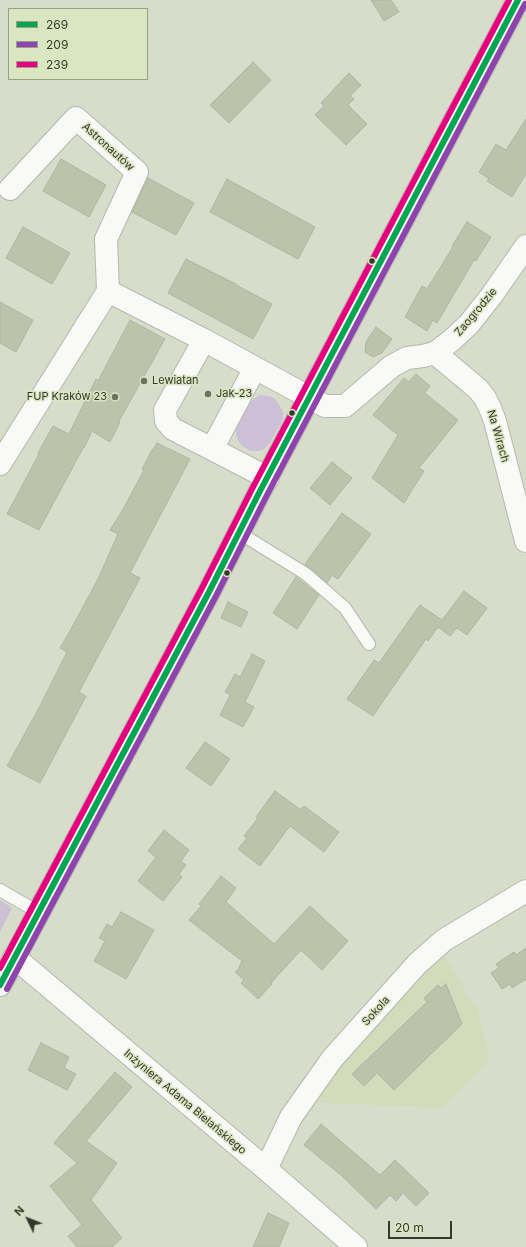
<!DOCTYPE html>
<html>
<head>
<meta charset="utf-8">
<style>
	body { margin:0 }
	#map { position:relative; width:526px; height:1247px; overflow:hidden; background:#d7ddca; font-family:Inter,sans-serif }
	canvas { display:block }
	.legend { position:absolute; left:8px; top:8px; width:140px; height:72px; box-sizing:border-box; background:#dae5c2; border:1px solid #98a086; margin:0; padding:5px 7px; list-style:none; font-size:12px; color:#35392b }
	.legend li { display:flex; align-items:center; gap:8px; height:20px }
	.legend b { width:20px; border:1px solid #98a086 }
	.north { position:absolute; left:8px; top:1199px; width:40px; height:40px; -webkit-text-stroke:3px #dae5c2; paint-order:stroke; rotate:313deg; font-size:11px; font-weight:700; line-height:16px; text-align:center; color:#35392b }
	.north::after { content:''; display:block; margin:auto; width:14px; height:18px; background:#35392b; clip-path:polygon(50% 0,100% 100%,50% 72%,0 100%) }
	.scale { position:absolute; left:388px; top:1221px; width:64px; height:18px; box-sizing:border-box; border:2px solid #35392b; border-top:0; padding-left:5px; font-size:12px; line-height:14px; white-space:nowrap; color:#35392b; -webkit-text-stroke:3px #dae5c2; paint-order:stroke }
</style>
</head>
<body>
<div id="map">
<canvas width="526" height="1247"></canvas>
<ul class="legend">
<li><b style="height:5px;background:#00a651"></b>269</li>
<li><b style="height:5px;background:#8e44ad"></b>209</li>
<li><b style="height:5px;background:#e5007d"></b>239</li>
</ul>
<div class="north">N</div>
<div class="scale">20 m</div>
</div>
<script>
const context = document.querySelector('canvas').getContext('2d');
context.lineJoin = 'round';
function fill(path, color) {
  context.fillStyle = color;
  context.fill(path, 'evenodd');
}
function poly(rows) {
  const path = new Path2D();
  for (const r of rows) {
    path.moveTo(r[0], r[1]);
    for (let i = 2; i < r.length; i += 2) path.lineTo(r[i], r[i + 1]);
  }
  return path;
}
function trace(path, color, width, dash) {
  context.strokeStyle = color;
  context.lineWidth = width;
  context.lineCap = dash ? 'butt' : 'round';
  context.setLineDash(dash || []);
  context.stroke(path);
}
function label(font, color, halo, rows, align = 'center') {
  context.font = font + ' Inter,sans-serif';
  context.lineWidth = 3;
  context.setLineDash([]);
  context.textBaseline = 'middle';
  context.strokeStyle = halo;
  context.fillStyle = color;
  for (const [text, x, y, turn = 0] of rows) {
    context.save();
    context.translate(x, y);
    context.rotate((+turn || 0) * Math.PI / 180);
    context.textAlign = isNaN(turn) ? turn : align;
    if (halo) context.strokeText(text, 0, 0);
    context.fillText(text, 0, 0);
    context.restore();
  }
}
const built = poly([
	[443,954,479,1012,489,1061,442,1108,304,1102,422,971]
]);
const green = poly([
	[260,395,272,397,276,400,283,411,283,419,270,443,264,449,259,451,250,451,240,444,237,438,236,431,238,423,249,402],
	[0,900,12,908,0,932]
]);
const building = poly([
	[371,0,391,0,399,12,384,21,371,0],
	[253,62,271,80,229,123,210,105,253,62],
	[349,73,361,85,350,96,354,99,348,105,367,124,346,145,315,115,324,106,321,103,349,73],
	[526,119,526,174,512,197,487,181,489,179,479,172,496,144,506,150,526,119],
	[61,159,106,185,89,217,43,191,61,159],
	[148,178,194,203,176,235,132,212,148,178],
	[227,179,315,227,298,259,210,212,227,179],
	[467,222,491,237,476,261,474,260,437,323,433,320,427,331,405,317,422,286,427,289,453,247,452,246,467,222],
	[23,227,70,253,52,284,6,258,23,227],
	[186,259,236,284,236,285,272,304,253,339,168,293,186,259],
	[0,302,33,320,16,352,0,343,0,302],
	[130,320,165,339,119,421,120,422,110,442,92,431,84,448,83,448,39,530,7,514,39,454,38,453,53,426,69,434,91,389,96,379,98,381,130,320],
	[376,327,392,339,382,353,373,357,365,352,366,342,376,327],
	[416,374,430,386,425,393,458,420,419,468,424,471,404,503,372,478,398,435,373,415,404,378,409,382,416,374],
	[157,443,190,459,130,573,140,578,79,692,86,696,40,783,7,766,40,706,67,652,60,648,70,631,98,579,118,534,110,530,121,513,144,470,142,469,152,450,153,450,157,443],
	[332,462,352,478,330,505,310,488,332,462],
	[342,513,371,534,338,579,332,575,327,583,305,564,342,513],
	[296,577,319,595,297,629,273,613,296,577],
	[464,591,487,608,467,635,457,628,450,636,438,627,428,641,426,639,373,716,347,699,374,660,379,663,420,605,442,620,464,591],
	[228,602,248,612,241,627,221,618,228,602],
	[252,654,265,661,245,702,254,707,243,727,220,715,230,695,225,692,235,674,240,677,252,654],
	[205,742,230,759,211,786,186,768,205,742],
	[275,791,301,810,304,806,339,832,324,852,290,826,260,866,238,849,247,838,244,836,258,818,256,817,275,791],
	[164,830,189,850,181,861,186,865,179,874,182,877,163,901,138,881,156,857,148,851,164,830],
	[221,876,236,888,226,902,274,944,310,906,348,941,322,970,301,950,271,983,272,984,258,999,241,983,244,980,235,972,240,968,239,967,242,961,189,920,201,906,199,904,221,876],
	[121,912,154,930,126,979,94,961,105,941,99,938,107,924,112,927,121,912],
	[526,948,526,979,512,988,510,984,502,989,491,973,499,968,496,964,514,952,516,955,526,948],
	[446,984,462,1024,394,1090,377,1073,364,1086,352,1074,427,1002,424,998,438,985,441,988,446,984],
	[41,1043,69,1057,64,1068,76,1074,67,1090,28,1070,41,1043],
	[115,1072,132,1087,86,1141,117,1163,91,1200,122,1238,112,1247,77,1247,68,1236,82,1225,50,1186,77,1163,54,1143,115,1072],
	[321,1124,380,1175,395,1160,429,1193,416,1206,403,1193,396,1201,390,1195,376,1209,342,1176,304,1145,321,1124],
	[268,1213,289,1223,279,1247,253,1247,268,1213]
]);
const service = poly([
	[238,532,306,574,345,608,369,644],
	[0,890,38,912]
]);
const minor = poly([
	[10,189,76,118,137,172,106,239,108,291,204,340,325,406,345,406,392,366,407,358,423,356,435,353,452,340,469,324,492,295,526,246],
	[204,340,165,410,166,421,173,429,212,449],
	[435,353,478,389,485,398,490,408,495,421,526,541],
	[255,368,212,449,268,478],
	[0,464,108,291],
	[14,957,266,1169,356,1247],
	[266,1169,291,1117,332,1059,417,964,444,940,526,891]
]);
const tertiary = poly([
	[0,985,209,592,259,493,518,0]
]);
const bus1 = poly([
	[0,985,209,592,259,493,518,0]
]);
const bus2 = poly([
	[7,989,216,596,266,497,525,4]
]);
const bus3 = poly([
	[0,968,202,588,252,489,509,0]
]);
const markers = [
	[372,261,3.5,"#35392b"],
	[144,381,4,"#6e7263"],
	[208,394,4,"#6e7263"],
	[115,397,4,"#6e7263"],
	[292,413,3.5,"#35392b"],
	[227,573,3.5,"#35392b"]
];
const streetNames = [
	["Astronautów",108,147,42],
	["Zaogrodzie",476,312,-50],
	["Na Wirach",498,436,74],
	["Sokola",376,1011,-48],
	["Inżyniera Adama Bielańskiego",185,1102,40]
];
const poiNames = [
	["Lewiatan",152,381],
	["Jak-23",216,394],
	["FUP Kraków 23",107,397,"right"]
];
fill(built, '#d2dcbc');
fill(green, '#cdbfd5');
fill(building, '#bcc3ab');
trace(building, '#afb4a5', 1);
trace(service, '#b4b9aa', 14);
trace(minor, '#b4b9aa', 24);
trace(tertiary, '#b4b9aa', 24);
trace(service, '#f9faf7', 12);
trace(minor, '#f9faf7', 22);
trace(tertiary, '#f9faf7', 22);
trace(bus1, '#00a651', 6);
trace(bus2, '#8e44ad', 6);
trace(bus3, '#e5007d', 6);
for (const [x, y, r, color] of markers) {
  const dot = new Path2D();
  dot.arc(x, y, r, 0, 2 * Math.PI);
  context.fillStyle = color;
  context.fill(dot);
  trace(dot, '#dae5c2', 1.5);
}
label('11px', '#35392b', '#dae5c2', streetNames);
label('11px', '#35392b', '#dae5c2', poiNames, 'left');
</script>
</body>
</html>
